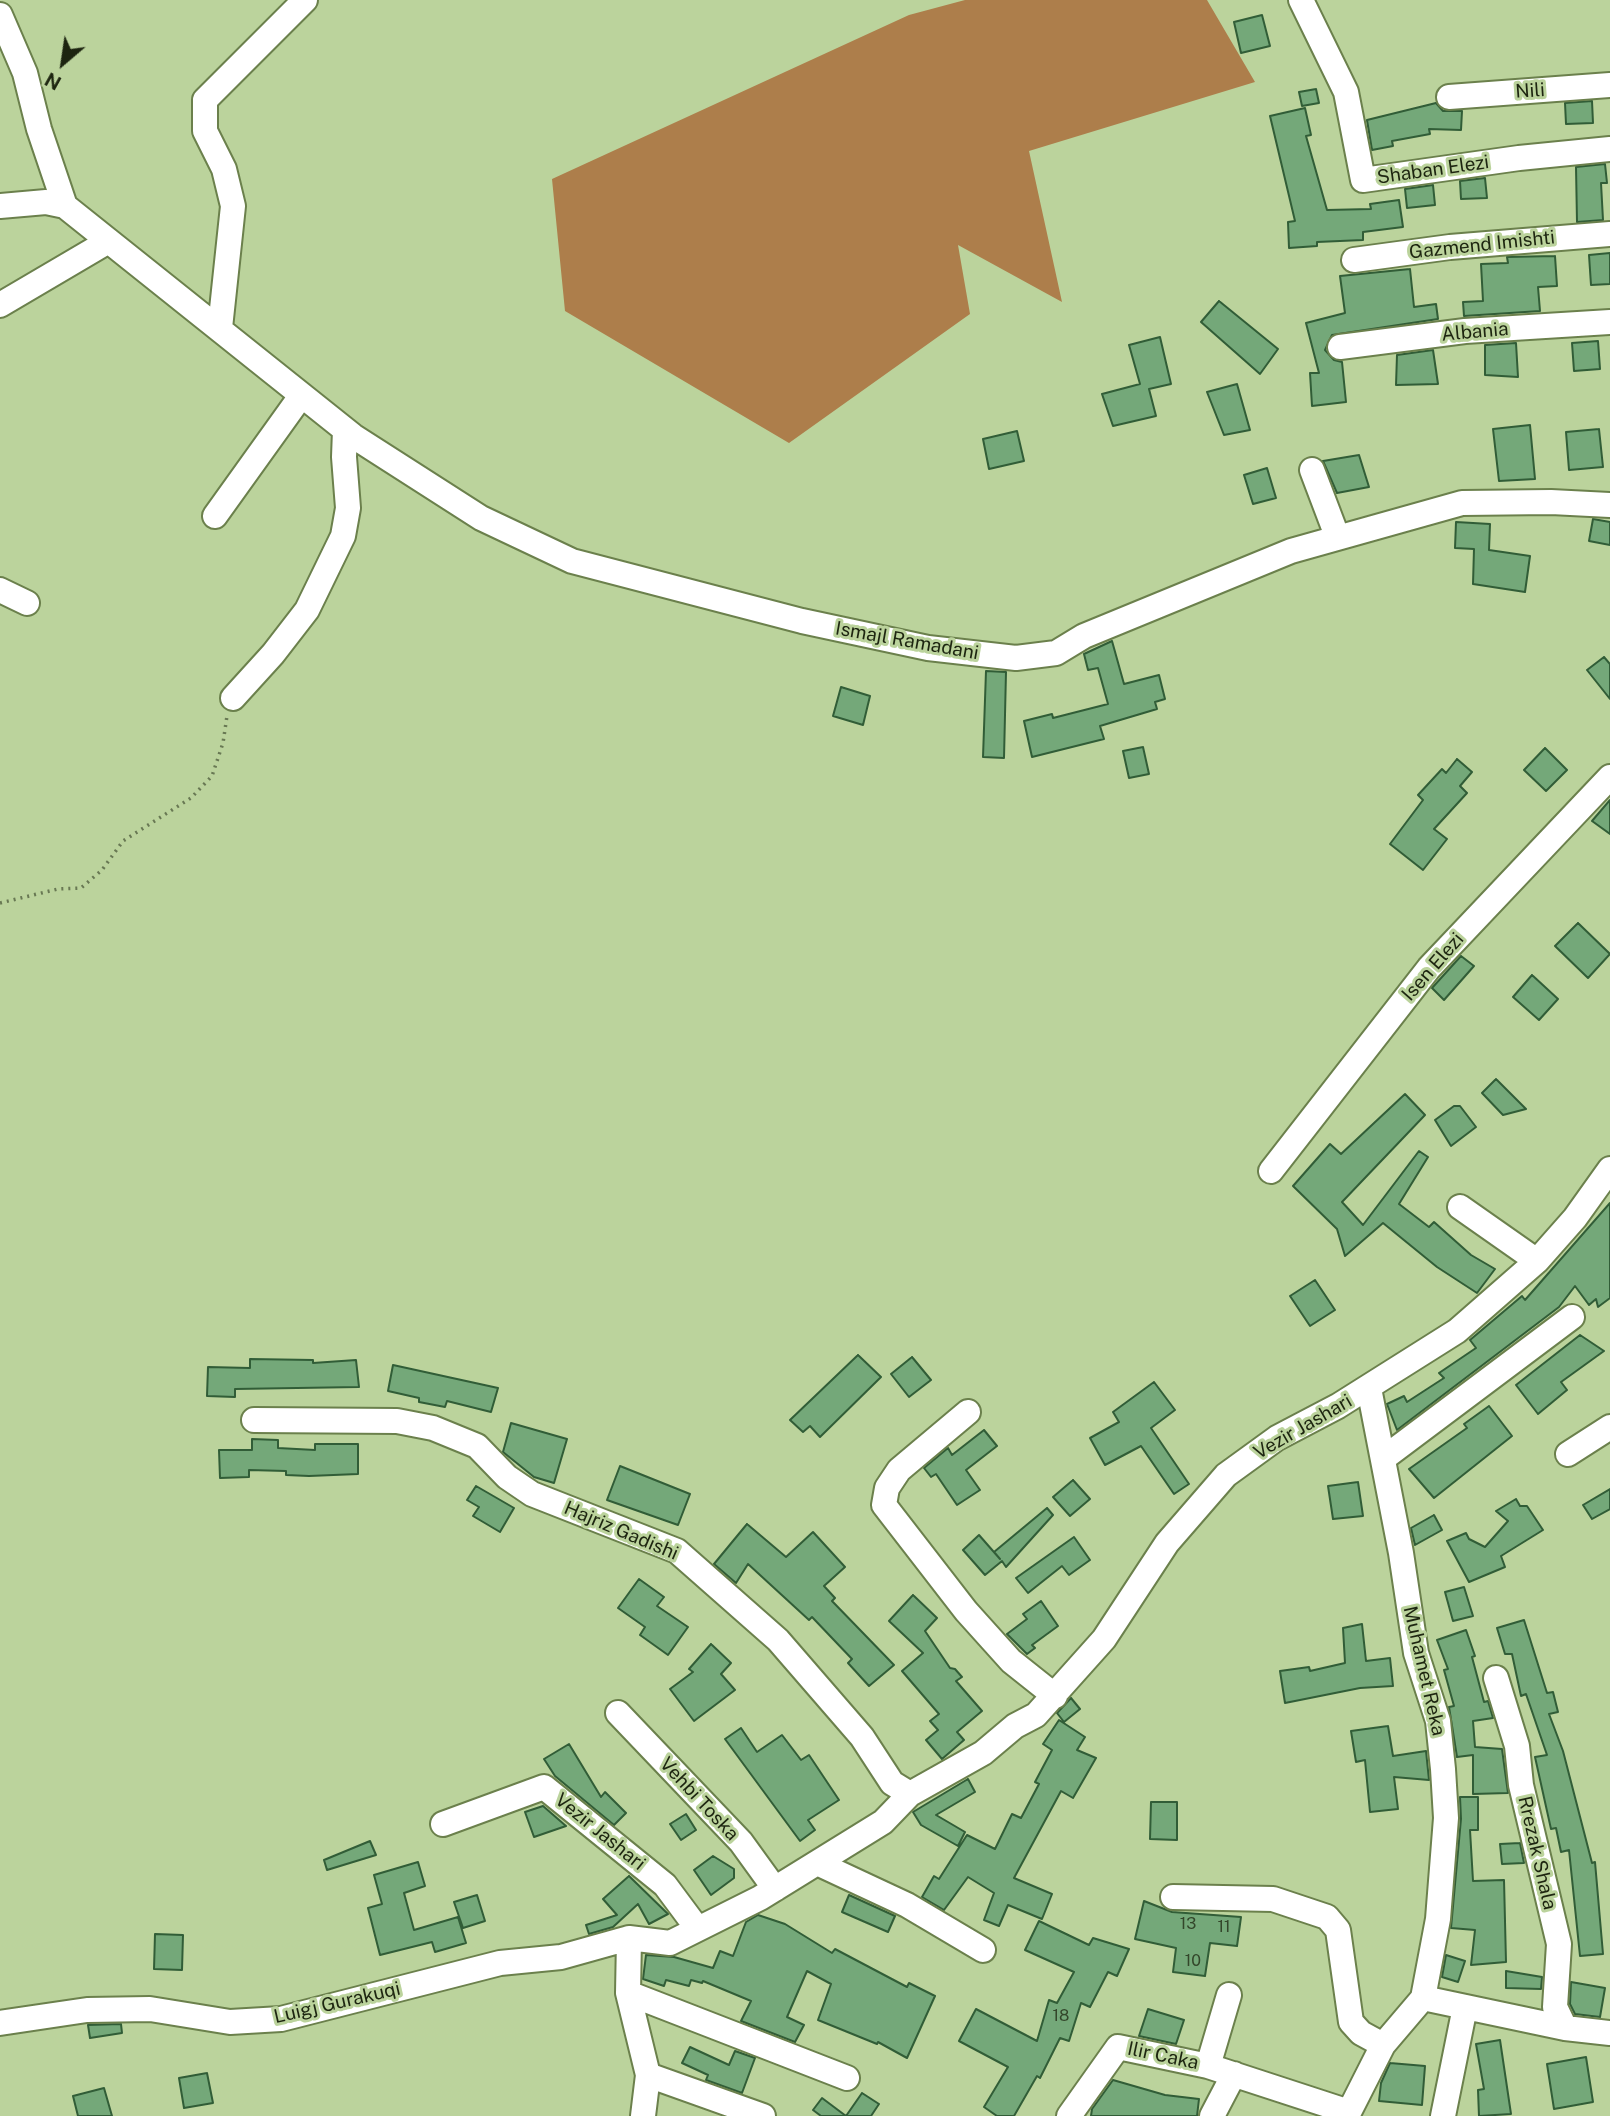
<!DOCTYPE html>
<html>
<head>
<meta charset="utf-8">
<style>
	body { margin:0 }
	#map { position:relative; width:1610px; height:2116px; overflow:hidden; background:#bbd39c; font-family:"Public Sans",sans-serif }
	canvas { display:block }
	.north { position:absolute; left:28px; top:28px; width:70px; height:70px; -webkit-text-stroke:5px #bbd39c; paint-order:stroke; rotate:209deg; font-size:19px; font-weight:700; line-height:28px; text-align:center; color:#1d2510 }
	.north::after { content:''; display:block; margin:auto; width:24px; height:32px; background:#1d2510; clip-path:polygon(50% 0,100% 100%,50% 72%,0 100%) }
</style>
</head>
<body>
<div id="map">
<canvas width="1610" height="2116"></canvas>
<div class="north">N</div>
</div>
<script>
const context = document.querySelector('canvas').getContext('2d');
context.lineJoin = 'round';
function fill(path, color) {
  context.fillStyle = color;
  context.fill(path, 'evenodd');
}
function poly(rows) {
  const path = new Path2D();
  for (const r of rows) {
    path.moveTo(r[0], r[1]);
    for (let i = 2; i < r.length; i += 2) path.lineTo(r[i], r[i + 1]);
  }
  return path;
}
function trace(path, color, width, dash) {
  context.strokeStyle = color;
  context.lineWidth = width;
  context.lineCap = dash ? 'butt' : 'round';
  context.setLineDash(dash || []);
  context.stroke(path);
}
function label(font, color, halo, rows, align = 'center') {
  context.font = font + ' "Public Sans",sans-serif';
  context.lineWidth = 6;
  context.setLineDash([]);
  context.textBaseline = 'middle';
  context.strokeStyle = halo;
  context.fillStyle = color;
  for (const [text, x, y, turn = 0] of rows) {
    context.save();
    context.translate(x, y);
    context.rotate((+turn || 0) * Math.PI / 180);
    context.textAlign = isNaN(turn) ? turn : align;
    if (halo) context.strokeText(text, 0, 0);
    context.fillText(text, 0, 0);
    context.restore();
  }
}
const forest = poly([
	[965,0,1207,0,1255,82,1029,151,1062,302,958,245,970,314,789,443,565,311,552,179,909,15]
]);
const building = poly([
	[1262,15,1270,46,1241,53,1234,22,1262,15],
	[1316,89,1319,103,1302,106,1299,92,1316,89],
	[1592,101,1593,123,1566,124,1565,103,1592,101],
	[1436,103,1443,111,1462,111,1461,130,1429,129,1430,134,1392,141,1393,146,1372,150,1367,120,1436,103],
	[1305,108,1311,135,1306,136,1327,210,1371,209,1370,204,1399,200,1403,227,1363,232,1363,240,1317,242,1317,246,1289,248,1288,222,1295,221,1270,116,1305,108],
	[1605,164,1607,183,1601,183,1603,220,1577,222,1576,167,1605,164],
	[1485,178,1487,198,1461,199,1460,181,1485,178],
	[1433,185,1435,205,1407,208,1405,189,1433,185],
	[1610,253,1610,284,1591,285,1589,255,1610,253],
	[1555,256,1557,286,1538,287,1540,311,1464,316,1463,302,1483,301,1481,264,1508,263,1507,257,1555,256],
	[1410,269,1414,307,1436,304,1438,319,1332,335,1325,350,1334,360,1342,362,1346,402,1312,406,1310,373,1319,373,1306,323,1345,313,1340,276,1410,269],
	[1219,301,1278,349,1260,374,1201,322,1219,301],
	[1160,337,1171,384,1149,389,1156,416,1113,426,1102,394,1140,384,1129,345,1160,337],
	[1598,341,1600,369,1574,371,1572,343,1598,341],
	[1516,343,1518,377,1485,375,1485,345,1516,343],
	[1433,350,1438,384,1396,385,1397,355,1433,350],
	[1237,384,1250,430,1224,435,1207,392,1237,384],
	[1530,425,1535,479,1499,481,1493,429,1530,425],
	[1599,429,1603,467,1569,470,1566,432,1599,429],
	[1017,431,1024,461,989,469,983,439,1017,431],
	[1359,455,1369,487,1337,493,1323,461,1359,455],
	[1267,468,1276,498,1253,504,1244,475,1267,468],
	[1593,519,1610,522,1610,545,1589,541,1593,519],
	[1456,522,1490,524,1489,550,1530,556,1525,592,1473,584,1474,549,1455,548,1456,522],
	[1112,641,1124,684,1159,675,1165,699,1155,702,1157,709,1100,726,1104,739,1032,757,1024,721,1052,714,1053,718,1108,704,1098,668,1088,670,1084,654,1112,641],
	[1604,657,1610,664,1610,699,1587,670,1604,657],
	[986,671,1006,672,1004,758,983,757,986,671],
	[841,687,870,696,863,725,833,716,841,687],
	[1143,747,1149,774,1129,778,1123,751,1143,747],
	[1545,748,1567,770,1546,791,1524,770,1545,748],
	[1457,759,1472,772,1460,786,1467,793,1434,829,1447,839,1423,870,1390,844,1423,800,1418,795,1442,769,1446,773,1457,759],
	[1610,800,1610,834,1592,821,1610,800],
	[1578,923,1610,954,1588,978,1555,946,1578,923],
	[1461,956,1474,966,1444,1000,1432,988,1461,956],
	[1532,975,1558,999,1539,1020,1513,997,1532,975],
	[1496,1079,1526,1109,1503,1115,1482,1093,1496,1079],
	[1405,1094,1425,1115,1342,1202,1363,1225,1419,1151,1428,1157,1399,1204,1429,1227,1434,1222,1471,1255,1495,1269,1477,1293,1437,1267,1383,1223,1345,1256,1337,1229,1293,1186,1330,1144,1341,1154,1405,1094],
	[1454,1106,1460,1106,1476,1127,1451,1146,1435,1120,1454,1106],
	[1610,1203,1610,1298,1598,1307,1596,1299,1589,1305,1575,1286,1559,1307,1397,1430,1387,1404,1404,1396,1407,1402,1444,1378,1439,1373,1476,1348,1470,1340,1522,1296,1525,1300,1610,1203],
	[1315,1280,1335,1310,1310,1326,1290,1296,1315,1280],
	[1580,1335,1604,1351,1561,1382,1567,1390,1538,1414,1516,1385,1580,1335],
	[858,1355,881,1377,820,1437,810,1426,803,1432,790,1420,858,1355],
	[912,1357,931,1380,909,1397,891,1374,912,1357],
	[250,1359,313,1360,313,1363,356,1360,359,1387,235,1389,235,1397,207,1396,208,1367,250,1368,250,1359],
	[393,1365,498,1388,491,1412,447,1401,445,1407,419,1402,419,1398,388,1391,393,1365],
	[1154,1382,1175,1410,1151,1428,1189,1484,1174,1494,1141,1446,1105,1465,1090,1438,1119,1422,1113,1412,1154,1382],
	[1489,1406,1512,1436,1434,1498,1409,1469,1467,1428,1464,1424,1489,1406],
	[511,1423,567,1439,554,1483,534,1477,503,1452,511,1423],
	[984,1430,997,1446,966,1470,980,1490,957,1505,936,1474,931,1477,924,1468,948,1448,952,1455,984,1430],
	[252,1439,278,1440,278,1448,315,1450,315,1444,358,1444,358,1474,309,1476,286,1475,286,1471,249,1470,249,1477,220,1478,219,1450,252,1450,252,1439],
	[620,1466,690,1494,678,1525,607,1500,620,1466],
	[1073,1480,1090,1499,1070,1516,1053,1497,1073,1480],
	[1358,1482,1363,1516,1333,1519,1328,1486,1358,1482],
	[476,1486,514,1508,500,1532,473,1516,479,1507,467,1500,476,1486],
	[1610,1489,1610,1509,1592,1519,1583,1505,1610,1489],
	[1516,1499,1520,1506,1527,1506,1543,1530,1501,1556,1505,1567,1469,1582,1447,1541,1466,1533,1469,1539,1485,1547,1508,1521,1496,1511,1516,1499],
	[1047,1508,1053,1515,1006,1567,1002,1561,985,1575,963,1550,979,1535,1000,1559,994,1552,1047,1508],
	[1434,1515,1442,1530,1415,1545,1411,1528,1434,1515],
	[747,1524,786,1557,813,1532,845,1567,824,1586,835,1598,832,1601,894,1665,869,1686,848,1663,852,1659,812,1617,809,1620,748,1564,736,1583,714,1564,747,1524],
	[1074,1537,1090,1560,1069,1575,1062,1566,1028,1593,1016,1578,1074,1537],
	[639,1579,664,1597,657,1606,688,1627,668,1655,640,1635,645,1627,618,1608,639,1579],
	[1464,1587,1473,1616,1453,1621,1445,1592,1464,1587],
	[913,1595,937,1618,925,1631,950,1668,955,1669,962,1677,956,1681,982,1711,957,1732,964,1740,942,1759,926,1740,938,1730,930,1721,939,1714,902,1671,923,1653,889,1621,913,1595],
	[1041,1601,1058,1626,1032,1645,1035,1648,1027,1654,1007,1634,1027,1619,1023,1614,1041,1601],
	[1524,1620,1547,1693,1553,1692,1558,1712,1549,1714,1563,1751,1592,1863,1595,1862,1603,1954,1580,1956,1569,1850,1561,1852,1556,1828,1551,1829,1535,1757,1547,1755,1526,1694,1521,1696,1512,1654,1505,1654,1497,1628,1524,1620],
	[1362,1624,1366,1661,1390,1658,1393,1686,1360,1688,1285,1703,1280,1671,1309,1667,1310,1671,1345,1663,1343,1628,1362,1624],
	[1466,1630,1475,1656,1472,1657,1484,1702,1488,1701,1493,1718,1473,1721,1475,1747,1502,1749,1508,1793,1473,1794,1473,1755,1457,1757,1449,1707,1454,1706,1444,1670,1448,1669,1437,1640,1466,1630],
	[711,1644,731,1663,721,1674,735,1690,694,1721,670,1689,693,1672,689,1669,711,1644],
	[1071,1698,1080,1709,1064,1722,1057,1713,1071,1698],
	[1059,1720,1085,1737,1077,1750,1096,1758,1073,1798,1061,1791,1014,1878,1052,1894,1042,1919,1008,1905,999,1926,984,1920,994,1893,968,1877,944,1910,922,1897,934,1876,939,1879,967,1835,995,1849,1012,1814,1021,1818,1039,1784,1035,1782,1052,1750,1043,1744,1059,1720],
	[1388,1726,1393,1756,1426,1751,1429,1780,1394,1777,1398,1809,1370,1812,1365,1760,1356,1762,1351,1731,1388,1726],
	[741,1728,757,1752,782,1735,801,1760,809,1755,839,1800,808,1820,815,1830,800,1841,725,1739,741,1728],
	[569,1744,601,1797,605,1792,626,1813,614,1825,555,1776,544,1759,569,1744],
	[968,1779,975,1792,936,1815,965,1832,958,1846,921,1825,913,1812,968,1779],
	[1460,1797,1478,1797,1478,1830,1470,1830,1473,1881,1504,1880,1506,1962,1471,1965,1475,1930,1451,1928,1461,1819,1460,1797],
	[1151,1802,1177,1802,1177,1840,1150,1839,1151,1802],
	[543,1806,566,1826,534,1837,525,1812,543,1806],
	[686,1814,696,1830,681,1840,670,1824,686,1814],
	[370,1841,376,1855,327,1870,324,1860,370,1841],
	[1520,1843,1524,1863,1502,1864,1500,1844,1520,1843],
	[713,1856,734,1869,734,1878,711,1895,694,1870,713,1856],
	[418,1862,425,1886,404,1893,414,1930,458,1917,466,1943,435,1952,432,1942,380,1955,368,1908,382,1904,374,1875,418,1862],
	[629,1876,668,1914,649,1924,638,1904,613,1927,589,1934,586,1925,617,1915,603,1899,629,1876],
	[477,1895,485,1921,463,1928,454,1902,477,1895],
	[849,1895,895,1916,888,1932,842,1912,849,1895],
	[1144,1901,1172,1912,1241,1917,1237,1946,1210,1943,1205,1976,1173,1972,1176,1948,1135,1939,1144,1901],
	[758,1915,785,1924,832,1953,835,1949,907,1987,909,1983,935,1996,907,2058,878,2042,877,2044,818,2020,831,1984,807,1971,787,2017,804,2025,795,2042,741,2021,751,2001,703,1981,702,1983,691,1980,689,1986,666,1980,664,1986,643,1979,646,1955,674,1957,713,1968,720,1951,733,1956,746,1922,758,1915],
	[1039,1921,1089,1945,1093,1938,1129,1949,1117,1976,1108,1972,1090,2007,1081,2003,1069,2041,1060,2038,1040,2078,1037,2076,1014,2116,997,2116,984,2107,1008,2067,959,2041,976,2009,1037,2041,1049,2000,1057,2003,1074,1972,1025,1950,1039,1921],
	[155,1934,183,1935,182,1970,154,1969,155,1934],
	[1446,1955,1465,1961,1458,1982,1442,1977,1446,1955],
	[1506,1971,1542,1977,1541,1989,1506,1988,1506,1971],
	[1571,1982,1605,1988,1600,2017,1575,2014,1570,2004,1571,1982],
	[1148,2009,1184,2020,1176,2044,1139,2036,1148,2009],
	[121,2024,122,2033,90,2038,88,2025,121,2024],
	[1500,2040,1511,2114,1479,2116,1478,2090,1484,2089,1476,2044,1500,2040],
	[690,2047,729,2065,735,2051,755,2058,742,2093,706,2080,708,2075,682,2063,690,2047],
	[1586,2057,1593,2102,1554,2109,1547,2064,1586,2057],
	[1390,2063,1425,2066,1422,2105,1379,2101,1381,2083,1390,2063],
	[207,2073,213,2103,184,2108,179,2078,207,2073],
	[1113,2080,1165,2095,1199,2099,1197,2116,1091,2116,1092,2109,1113,2080],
	[104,2088,112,2116,78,2116,73,2096,104,2088],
	[862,2093,879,2104,871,2116,846,2116,862,2093],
	[822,2098,846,2116,821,2116,813,2110,822,2098]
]);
const path = poly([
	[0,903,58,889,81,888,102,870,123,841,191,798,212,776,223,743,227,716]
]);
const minor = poly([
	[1301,0,1346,92,1363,180,1519,158,1610,149],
	[0,15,25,73,39,129,65,206,353,436,481,518,572,561,802,621,928,648,1016,658,1056,653,1084,636,1291,551,1462,503,1551,502,1610,505],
	[1449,97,1610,85],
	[0,206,46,202,65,206],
	[1354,260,1450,247,1610,234],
	[0,305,107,242],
	[220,328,233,206,224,169,205,131,205,100,305,0],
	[1340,347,1465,331,1610,322],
	[1312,470,1337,536],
	[215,516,301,396],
	[0,590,27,603],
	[233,698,273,654,307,610,343,536,348,508,344,457,345,430],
	[1271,1171,1429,968,1610,777],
	[1460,1207,1537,1261],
	[1369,1388,1401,1553,1416,1653,1438,1721,1443,1769,1446,1818,1438,1919,1423,1998],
	[968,1412,899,1470,887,1488,884,1505,966,1611,1011,1661,1055,1696],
	[254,1420,397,1421,433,1428,477,1446,507,1477,532,1494,677,1551,778,1640,862,1737,892,1783,910,1794],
	[1568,1454,1610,1427],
	[1384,1458,1572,1317],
	[1496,1678,1517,1746,1521,1785,1559,1944,1555,2007,1565,2028],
	[618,1713,741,1842,775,1889],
	[443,1824,544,1787,665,1885,697,1928],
	[817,1863,907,1905,983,1950],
	[1173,1897,1273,1899,1327,1917,1338,1930,1351,2022,1361,2033,1383,2045],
	[628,1993,847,2078],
	[1423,1998,1565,2028,1610,2033],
	[0,2023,87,2010,150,2009,230,2022,281,2019,500,1963,561,1957,629,1938],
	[1208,2066,1229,1995],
	[648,2075,763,2116],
	[643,2116,648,2075,628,1993,629,1938,670,1943,760,1898,883,1822,910,1794,983,1753,1015,1726,1036,1715,1104,1639,1167,1543,1226,1475,1277,1438,1338,1406,1457,1331,1537,1261,1575,1218,1610,1169],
	[1069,2116,1118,2047,1208,2066,1349,2112],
	[1212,2116,1234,2074],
	[1347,2116,1383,2045,1423,1998],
	[1443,2116,1465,2007]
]);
const numberNames = [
	["13",1188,1924],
	["11",1224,1927],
	["10",1193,1961],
	["18",1061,2016]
];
const streetNames = [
	["Nili",1530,91,-4],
	["Shaban Elezi",1433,170,-8],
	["Gazmend Imishti",1482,245,-6],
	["Albania",1475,332,-5],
	["Ismajl Ramadani",907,641,10],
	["Isen Elezi",1433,967,-49],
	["Vezir Jashari",1303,1427,-30],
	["Hajriz Gadishi",621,1531,23],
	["Muhamet Reka",1424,1671,77],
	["Vehbi Toska",699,1799,47],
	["Vezir Jashari",600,1832,39],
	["Rrezak Shala",1537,1853,77],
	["Luigj Gurakuqi",337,2003,-13],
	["Ilir Caka",1163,2056,12]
];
fill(forest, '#ad7e4b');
fill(building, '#74a879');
trace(building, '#315d37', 2);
trace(minor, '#6b804c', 28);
trace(path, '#687853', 3.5, [2, 5]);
trace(minor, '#fff', 24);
label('16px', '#33462a', null, numberNames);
label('19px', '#1d2510', '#bbd39c', streetNames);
</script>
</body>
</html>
